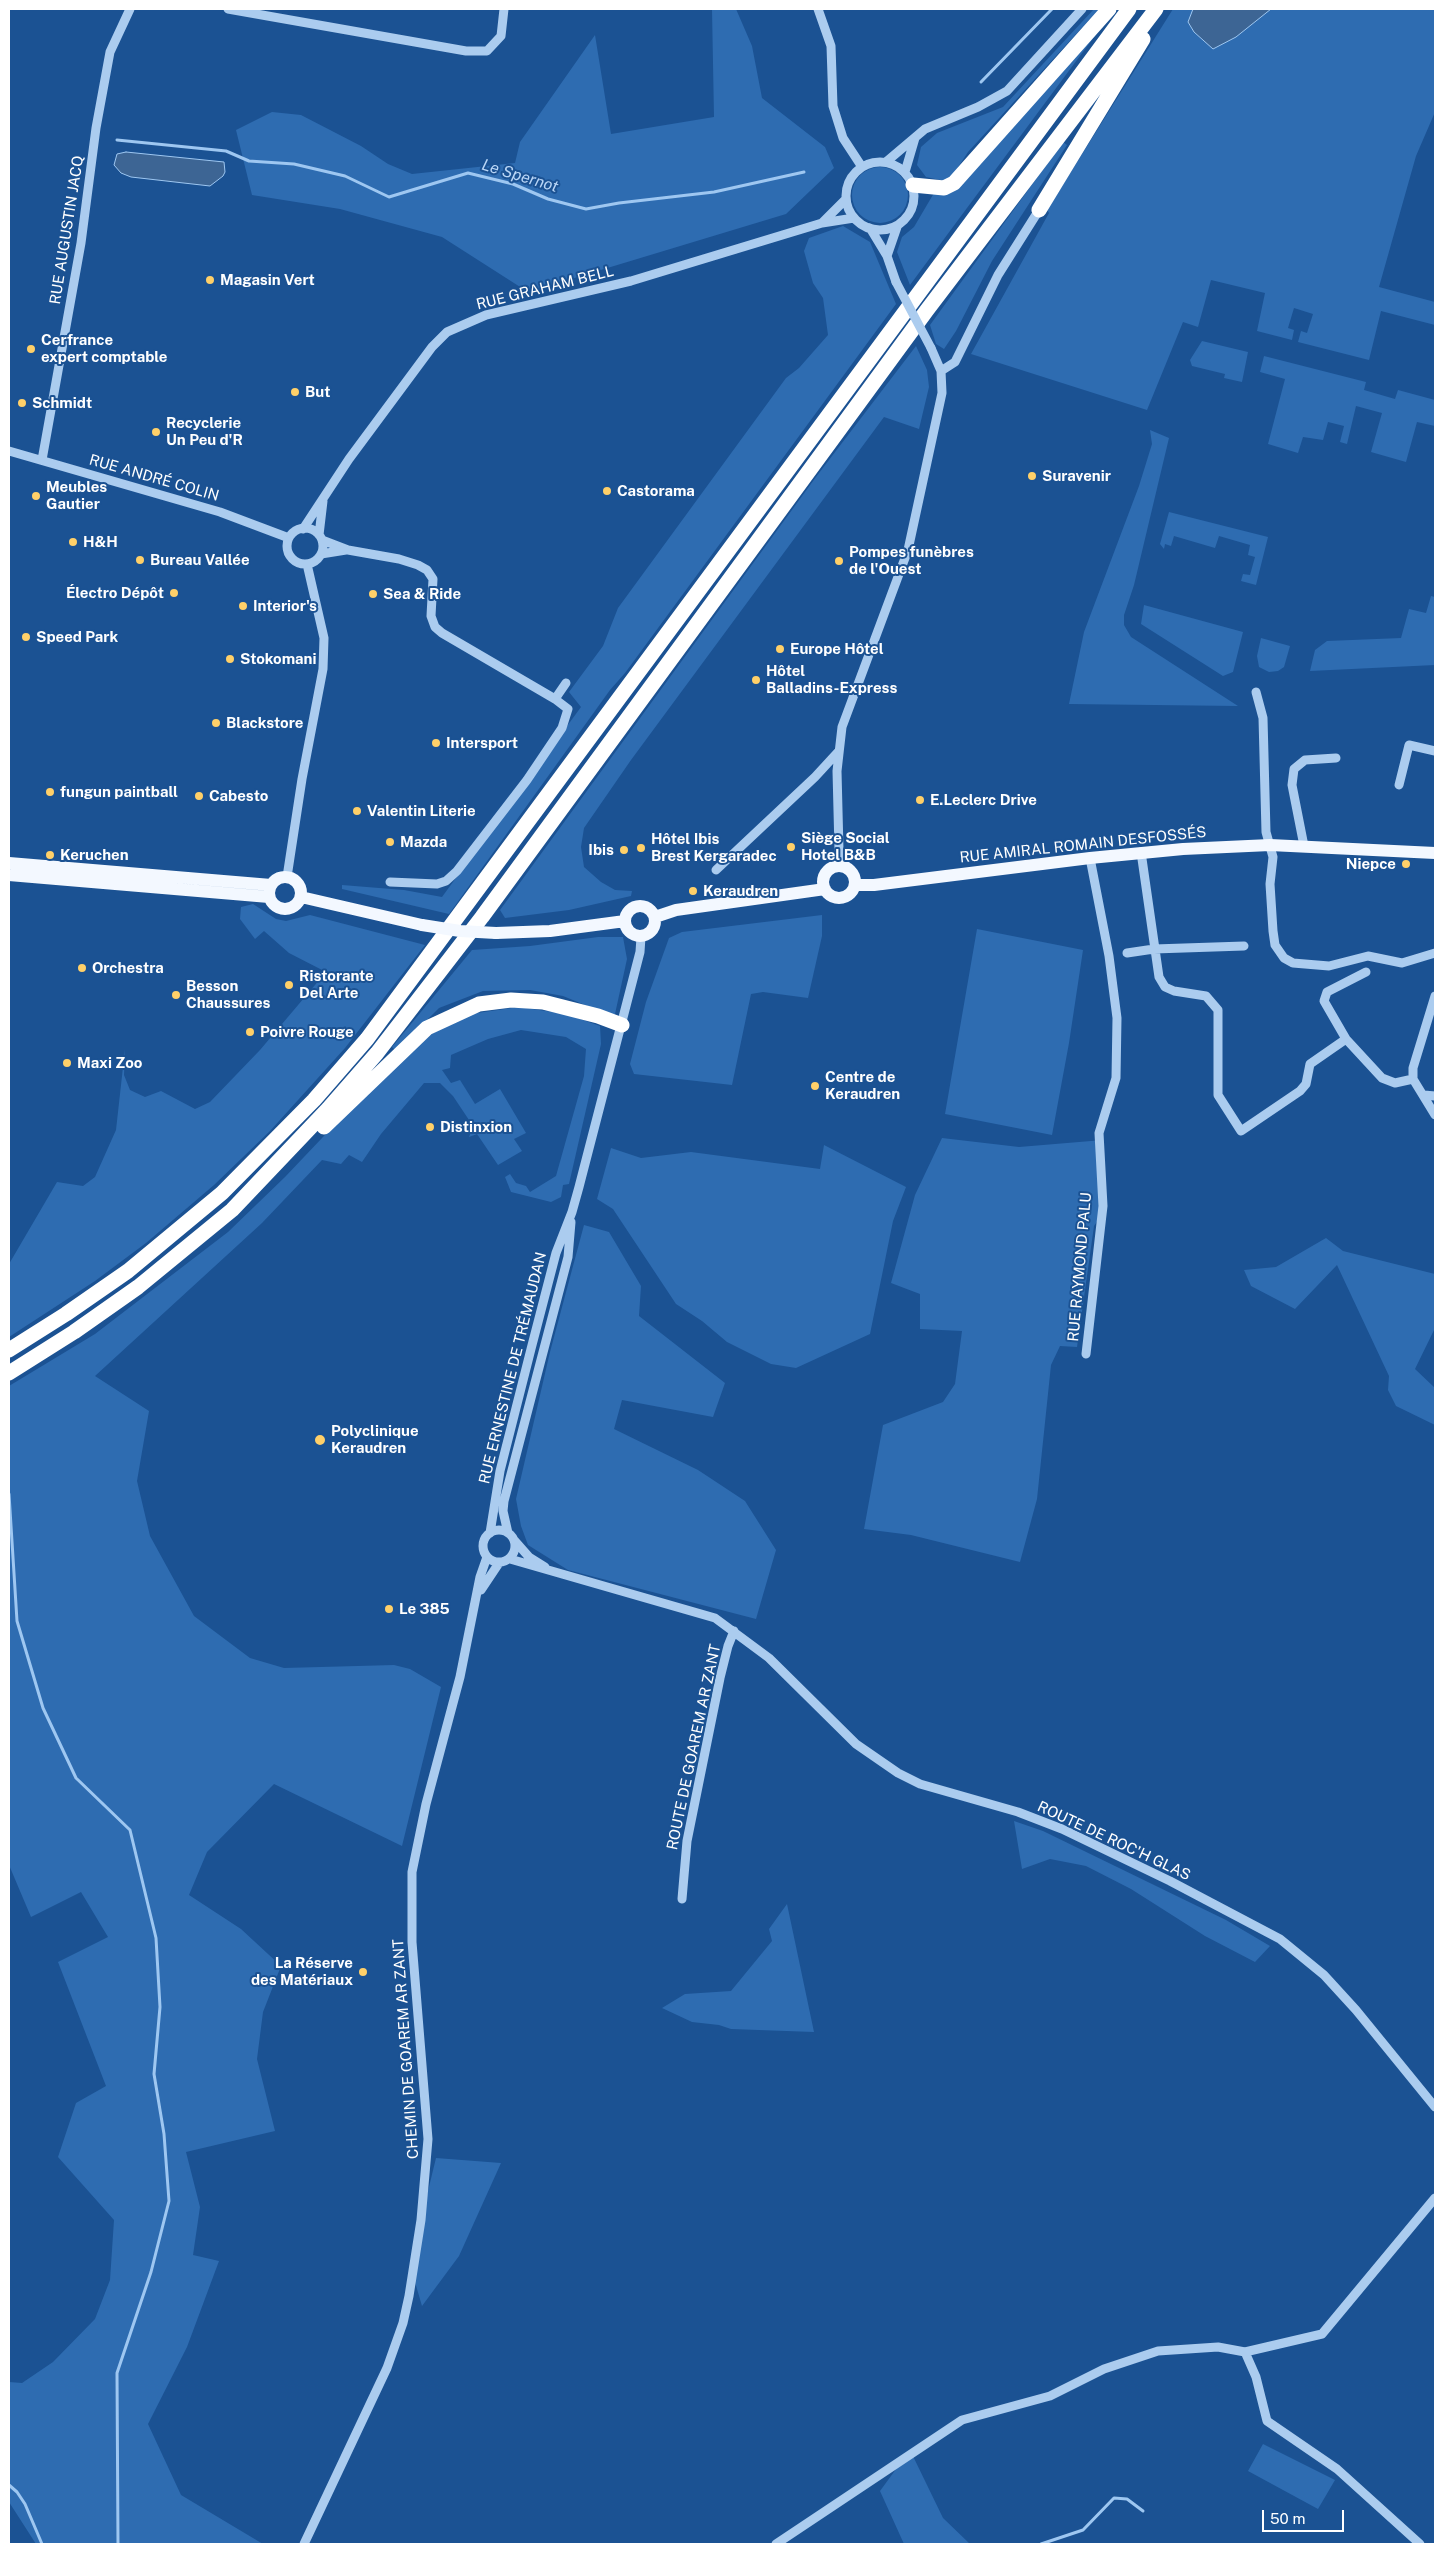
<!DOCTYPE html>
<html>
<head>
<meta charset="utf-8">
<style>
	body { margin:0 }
	#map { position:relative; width:1444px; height:2553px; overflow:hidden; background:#1b5293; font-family:"Public Sans",sans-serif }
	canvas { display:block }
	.frame { position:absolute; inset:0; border:10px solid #fff; pointer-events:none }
	.scale { position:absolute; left:1262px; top:2510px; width:82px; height:22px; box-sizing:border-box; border:2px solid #fff; border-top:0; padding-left:6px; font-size:15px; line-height:18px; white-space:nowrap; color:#fff; -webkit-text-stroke:4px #1b5293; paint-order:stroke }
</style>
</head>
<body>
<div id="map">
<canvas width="1444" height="2553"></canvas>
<div class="frame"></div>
<div class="scale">50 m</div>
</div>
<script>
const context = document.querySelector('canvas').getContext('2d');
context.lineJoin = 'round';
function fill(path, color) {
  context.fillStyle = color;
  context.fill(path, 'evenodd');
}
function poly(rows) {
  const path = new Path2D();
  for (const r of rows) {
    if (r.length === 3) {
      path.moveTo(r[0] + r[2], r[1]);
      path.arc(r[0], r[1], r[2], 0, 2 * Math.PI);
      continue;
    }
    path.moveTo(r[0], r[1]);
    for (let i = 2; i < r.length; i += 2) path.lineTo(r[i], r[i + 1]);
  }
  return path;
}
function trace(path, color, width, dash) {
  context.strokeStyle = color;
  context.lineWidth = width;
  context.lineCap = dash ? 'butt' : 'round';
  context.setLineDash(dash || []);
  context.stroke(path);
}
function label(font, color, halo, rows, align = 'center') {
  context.font = font + ' "Public Sans",sans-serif';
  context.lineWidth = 4;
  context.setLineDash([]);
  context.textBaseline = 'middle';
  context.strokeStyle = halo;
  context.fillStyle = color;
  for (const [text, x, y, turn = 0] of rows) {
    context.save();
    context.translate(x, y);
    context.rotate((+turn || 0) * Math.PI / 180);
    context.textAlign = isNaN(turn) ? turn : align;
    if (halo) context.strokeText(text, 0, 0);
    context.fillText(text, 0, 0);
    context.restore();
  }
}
const green = poly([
	[712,9,736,9,752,46,762,98,825,147,834,168,786,214,528,292,442,237,340,209,252,195,236,130,272,112,301,115,361,146,388,164,412,174,515,163,520,142,595,35,611,134,714,117],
	[1094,9,1099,9,968,152,953,175,945,181,926,177,917,165,921,147,937,133,1003,107],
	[1173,9,1435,9,1435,112,1416,156,1379,287,1435,302,1435,325,1381,311,1369,360,1298,342,1301,331,1307,333,1313,314,1294,308,1288,328,1294,330,1292,340,1257,331,1265,293,1211,280,1198,327,1183,322,1147,410,971,354,1049,213,1047,210],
	[1097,33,964,212,910,285,897,252,902,237,914,227,934,193],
	[1063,142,1067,145,992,261,956,331,944,349,936,344,930,325],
	[880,195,28],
	[843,226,870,242,896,304,625,673,610,690,449,914,342,889,342,885,404,890,442,897,581,707,569,692,603,646,618,608,786,378,799,368,828,335,823,298,813,283,804,251,809,238],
	[1202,341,1248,352,1242,382,1224,378,1225,374,1192,366,1190,360],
	[916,346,927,370,929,387,919,429,884,417,631,760,584,828,581,847,584,867,601,882,615,890,632,891,631,896,569,910,505,918,500,910,816,477],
	[1264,356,1366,382,1364,390,1395,399,1398,390,1435,400,1435,426,1417,422,1406,462,1371,452,1382,413,1356,406,1347,444,1340,442,1344,426,1328,422,1323,440,1303,437,1298,453,1268,444,1285,379,1260,372],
	[1150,430,1169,438,1134,585,1124,615,1124,625,1131,637,1238,706,1069,704,1084,632,1139,486,1152,444],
	[1169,512,1268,537,1256,585,1241,581,1243,574,1250,575,1255,557,1248,555,1250,545,1219,536,1215,548,1174,536,1171,546,1165,544,1164,549,1160,544],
	[1431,596,1435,597,1435,665,1310,671,1315,650,1327,641,1401,638,1409,609,1426,613],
	[1144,605,1243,632,1233,672,1223,676,1141,624],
	[1261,638,1290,646,1284,667,1278,671,1269,672,1259,667,1257,656],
	[253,904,276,919,286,921,310,915,425,945,345,1048,270,1131,214,1185,146,1243,95,1281,9,1337,9,1264,57,1182,83,1186,95,1177,116,1130,125,1049,124,1075,130,1090,145,1097,161,1091,195,1109,210,1102,260,1050,326,972,289,953,264,931,255,939,240,919,241,907],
	[822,915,822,936,808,998,763,992,751,994,732,1085,634,1074,630,1064,646,1002,669,938,682,932],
	[977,929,1083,950,1069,1043,1052,1135,945,1114],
	[598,937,623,937,627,959,615,1014,607,1014,563,996,530,990,483,991,439,1008,396,1051,392,1047,472,950,530,946],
	[519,1007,566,1014,600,1026,601,1044,569,1184,563,1185,561,1197,551,1202,511,1192,505,1177,510,1174,516,1183,526,1186,530,1192,556,1176,584,1076,586,1049,566,1037,521,1030,488,1039,451,1055,450,1068,442,1070,451,1083,460,1080,475,1104,500,1089,526,1133,514,1139,522,1151,498,1165,477,1134,469,1137,473,1126,453,1096,440,1083,424,1083,381,1134,362,1162,349,1155,341,1164,322,1160,262,1223,95,1376,149,1411,137,1481,150,1536,194,1616,250,1658,284,1668,394,1665,410,1669,441,1687,402,1846,274,1784,207,1852,189,1895,241,1929,281,1966,263,2012,257,2059,275,2131,186,2152,200,2207,193,2255,219,2261,187,2347,148,2424,181,2495,263,2544,36,2544,9,2502,9,2382,22,2383,53,2362,95,2319,110,2280,114,2220,58,2157,76,2103,106,2086,58,1962,108,1937,81,1892,31,1917,9,1865,9,1386,95,1334,228,1232,285,1177,360,1098,433,1033,470,1014],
	[942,1138,1019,1147,1103,1140,1105,1210,1094,1226,1077,1347,1060,1346,1051,1365,1037,1499,1020,1562,911,1535,864,1529,883,1425,943,1402,955,1384,962,1331,920,1329,920,1294,891,1283,915,1195],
	[824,1145,906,1187,893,1221,870,1334,796,1368,771,1364,727,1342,702,1321,676,1304,613,1209,597,1199,611,1148,641,1158,691,1152,820,1169],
	[584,1225,609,1232,641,1286,639,1316,725,1383,713,1417,622,1400,614,1429,698,1470,745,1501,776,1550,756,1619,568,1570,528,1545,521,1526,516,1499,550,1352],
	[1326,1238,1343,1251,1435,1274,1435,1328,1415,1369,1435,1388,1435,1425,1396,1406,1388,1390,1389,1376,1337,1265,1295,1309,1251,1286,1244,1270,1276,1267],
	[1014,1821,1043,1831,1226,1920,1270,1946,1255,1962,1205,1936,1131,1889,1086,1866,1050,1859,1022,1869],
	[787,1904,814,2032,731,2029,719,2025,692,2022,662,2008,685,1994,731,1991,772,1941,769,1929],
	[436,2158,501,2163,459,2256,422,2306,410,2265],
	[1263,2444,1335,2480,1318,2509,1248,2471],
	[910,2450,943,2518,970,2544,904,2544,880,2491]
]);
const water = poly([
	[1193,9,1271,9,1236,37,1213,49,1194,32,1188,22,1193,9],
	[126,152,224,162,225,172,223,176,210,186,131,177,121,173,114,165,117,154,126,152]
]);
const stream = poly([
	[981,82,1052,9],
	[117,140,226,151,249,161,294,164,345,176,389,197,468,173,513,184,548,199,586,209,619,203,714,192,804,172],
	[9,1494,17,1621,43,1708,76,1778,130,1830,156,1938,160,2007,154,2074,164,2134,169,2201,151,2272,117,2373,118,2544],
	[9,2485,17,2492,25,2504,42,2544],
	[1041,2544,1083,2530,1114,2498,1127,2499,1143,2511]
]);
const minor = poly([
	[228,9,466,51,487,51,501,36,504,9],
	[818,9,831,46,833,106,843,138,862,167],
	[886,162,925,129,978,107,1007,91,1082,9],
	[880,196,34],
	[905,172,915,138],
	[822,223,846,199],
	[870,228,887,256,896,282],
	[887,256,897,227],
	[941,371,955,362,958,356,998,275,1039,210],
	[9,451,220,512,289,538],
	[42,460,81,243,96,128,110,52,130,9],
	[305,546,18],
	[303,529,349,459,432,347,447,332,486,315,631,281,822,223,854,218],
	[319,535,323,501],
	[322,540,348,550,399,559,418,565,427,570,433,579,431,616,435,627,442,633,555,699,566,683],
	[321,554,346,550],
	[1256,692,1263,718,1266,832,1273,857,1270,884,1273,931,1275,945,1284,958,1293,963,1329,966,1368,956,1402,963,1435,953],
	[1399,785,1409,745,1435,751],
	[1304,846,1292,785,1294,769,1305,760,1336,758],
	[839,850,847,868],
	[1141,852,1159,977,1165,987,1174,991,1206,996,1218,1010,1218,1095,1241,1131,1300,1091,1306,1084,1310,1064,1346,1039],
	[835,866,839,850,837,771,842,727,908,550,942,393,941,371,931,348],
	[716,870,815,777,838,752],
	[287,877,302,779,323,669,324,638,307,564],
	[390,882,437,884,446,881,457,871,527,780,562,728,568,709,555,699],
	[1127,953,1154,949,1244,946],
	[1366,972,1327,992,1324,1001,1346,1039,1382,1078,1395,1083,1413,1079],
	[1435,996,1413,1068,1413,1079,1435,1115],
	[1424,1095,1435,1096],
	[1086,1354,1103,1206,1099,1133,1116,1078,1117,1018,1109,956,1090,858],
	[499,1546,16],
	[490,1533,500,1471,531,1349,556,1253,572,1212,579,1187,640,952,641,937],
	[508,1533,503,1511,504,1501,568,1257,571,1222],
	[514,1540,529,1557,545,1567],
	[510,1559,715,1618,769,1658,856,1744,898,1773,920,1784,1018,1812,1062,1829,1170,1881,1280,1939,1324,1975,1356,2010,1435,2107],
	[481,1590,499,1563],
	[682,1899,687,1841,720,1678,728,1646,734,1631],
	[1245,2352,1256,2377,1267,2421,1337,2469,1420,2544],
	[304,2544,387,2368,403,2323,409,2296,421,2220,428,2139,412,1942,412,1872,426,1804,460,1677,480,1577,487,1557],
	[776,2544,962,2420,1050,2396,1104,2369,1158,2351,1218,2347,1245,2352,1322,2334,1435,2198]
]);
const major = poly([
	[9,863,271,885],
	[839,882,16],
	[9,875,269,897],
	[285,893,16],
	[855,885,874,885,1090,858,1183,849,1270,845,1435,853],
	[301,897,422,925],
	[640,921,15],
	[655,917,676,910,825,889],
	[496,933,550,931,625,921]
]);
const highway = poly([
	[913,185,944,188,954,183,1109,9],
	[1039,210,1143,39],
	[324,1127,427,1028,479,1004,511,1000,543,1002,598,1016,622,1025],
	[9,1350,66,1314,128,1271,222,1193,314,1100,367,1039,1129,9],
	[9,1373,74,1332,138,1287,232,1210,328,1109,377,1053,482,917,927,310,1156,9]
]);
const minorBridge = poly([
	[896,282,931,348]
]);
const majorBridge = poly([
	[422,925,460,931,496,933]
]);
const markers = [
	[210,280,5,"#ffd069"],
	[31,349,5,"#ffd069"],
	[295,392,5,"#ffd069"],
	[22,403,5,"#ffd069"],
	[156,432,5,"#ffd069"],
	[1032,476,5,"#ffd069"],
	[607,491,5,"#ffd069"],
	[36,496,5,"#ffd069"],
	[73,542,5,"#ffd069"],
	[140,560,5,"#ffd069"],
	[839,561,5,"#ffd069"],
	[174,593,5,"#ffd069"],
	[373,594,5,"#ffd069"],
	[243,606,5,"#ffd069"],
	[26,637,5,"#ffd069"],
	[780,649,5,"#ffd069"],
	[230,659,5,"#ffd069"],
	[756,680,5,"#ffd069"],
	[216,723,5,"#ffd069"],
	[436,743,5,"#ffd069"],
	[50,792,5,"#ffd069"],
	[199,796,5,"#ffd069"],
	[920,800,5,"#ffd069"],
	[357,811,5,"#ffd069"],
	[390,842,5,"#ffd069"],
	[791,847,5,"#ffd069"],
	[641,848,5,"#ffd069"],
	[624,850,5,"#ffd069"],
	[50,855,5,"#ffd069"],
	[1406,864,5,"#ffd069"],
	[693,891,5,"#ffd069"],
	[82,968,5,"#ffd069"],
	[289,985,5,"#ffd069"],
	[176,995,5,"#ffd069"],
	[250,1032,5,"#ffd069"],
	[67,1063,5,"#ffd069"],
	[815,1086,5,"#ffd069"],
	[430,1127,5,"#ffd069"],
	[320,1440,6,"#ffd069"],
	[389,1609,5,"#ffd069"],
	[363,1972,5,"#ffd069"]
];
const streetNames = [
	["RUE AUGUSTIN JACQ",67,230,-81],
	["RUE GRAHAM BELL",545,288,-14],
	["RUE ANDRÉ COLIN",154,478,16],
	["RUE AMIRAL ROMAIN DESFOSSÉS",1083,845,-6],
	["RUE RAYMOND PALU",1080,1267,-85],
	["RUE ERNESTINE DE TRÉMAUDAN",513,1368,-76],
	["ROUTE DE GOAREM AR ZANT",694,1747,-78],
	["ROUTE DE ROC'H GLAS",1114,1841,25],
	["CHEMIN DE GOAREM AR ZANT",406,2049,-94]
];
const poiNames = [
	["Magasin Vert",220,280],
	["Cerfrance",41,340],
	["expert comptable",41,357],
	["But",305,392],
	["Schmidt",32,403],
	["Recyclerie",166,423],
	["Un Peu d'R",166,440],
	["Suravenir",1042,476],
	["Meubles",46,487],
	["Gautier",46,504],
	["Castorama",617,491],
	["H&H",83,542],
	["Pompes funèbres",849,552],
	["de l'Ouest",849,569],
	["Bureau Vallée",150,560],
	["Électro Dépôt",164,593,"right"],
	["Sea & Ride",383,594],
	["Interior's",253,606],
	["Speed Park",36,637],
	["Europe Hôtel",790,649],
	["Stokomani",240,659],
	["Hôtel",766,671],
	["Balladins-Express",766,688],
	["Blackstore",226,723],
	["Intersport",446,743],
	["fungun paintball",60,792],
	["Cabesto",209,796],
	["E.Leclerc Drive",930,800],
	["Valentin Literie",367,811],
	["Siège Social",801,838],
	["Hotel B&B",801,855],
	["Hôtel Ibis",651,839],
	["Brest Kergaradec",651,856],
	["Mazda",400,842],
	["Ibis",614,850,"right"],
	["Keruchen",60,855],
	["Niepce",1396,864,"right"],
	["Keraudren",703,891],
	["Orchestra",92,968],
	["Ristorante",299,976],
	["Del Arte",299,993],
	["Besson",186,986],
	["Chaussures",186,1003],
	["Poivre Rouge",260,1032],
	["Maxi Zoo",77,1063],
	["Centre de",825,1077],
	["Keraudren",825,1094],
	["Distinxion",440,1127],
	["Polyclinique",331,1431],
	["Keraudren",331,1448],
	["Le 385",399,1609],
	["La Réserve",353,1963,"right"],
	["des Matériaux",353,1980,"right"]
];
const waterNames = [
	["Le Spernot",520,176,17]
];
fill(green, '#2e6cb1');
fill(water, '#3d6594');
trace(water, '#9ec7f1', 1);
trace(stream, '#9ec7f1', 3);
trace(minor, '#abccef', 9);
trace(major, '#f3f8ff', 12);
trace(highway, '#fff', 15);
trace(minorBridge, '#abccef', 9);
trace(majorBridge, '#f3f8ff', 12);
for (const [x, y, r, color] of markers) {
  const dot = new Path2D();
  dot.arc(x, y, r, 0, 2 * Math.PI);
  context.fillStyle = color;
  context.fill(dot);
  trace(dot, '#1b5293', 2);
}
label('15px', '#fff', '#1b5293', streetNames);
label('bold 15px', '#fff', '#1b5293', poiNames, 'left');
label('italic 16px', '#b8d5f6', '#1b5293', waterNames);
</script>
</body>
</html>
